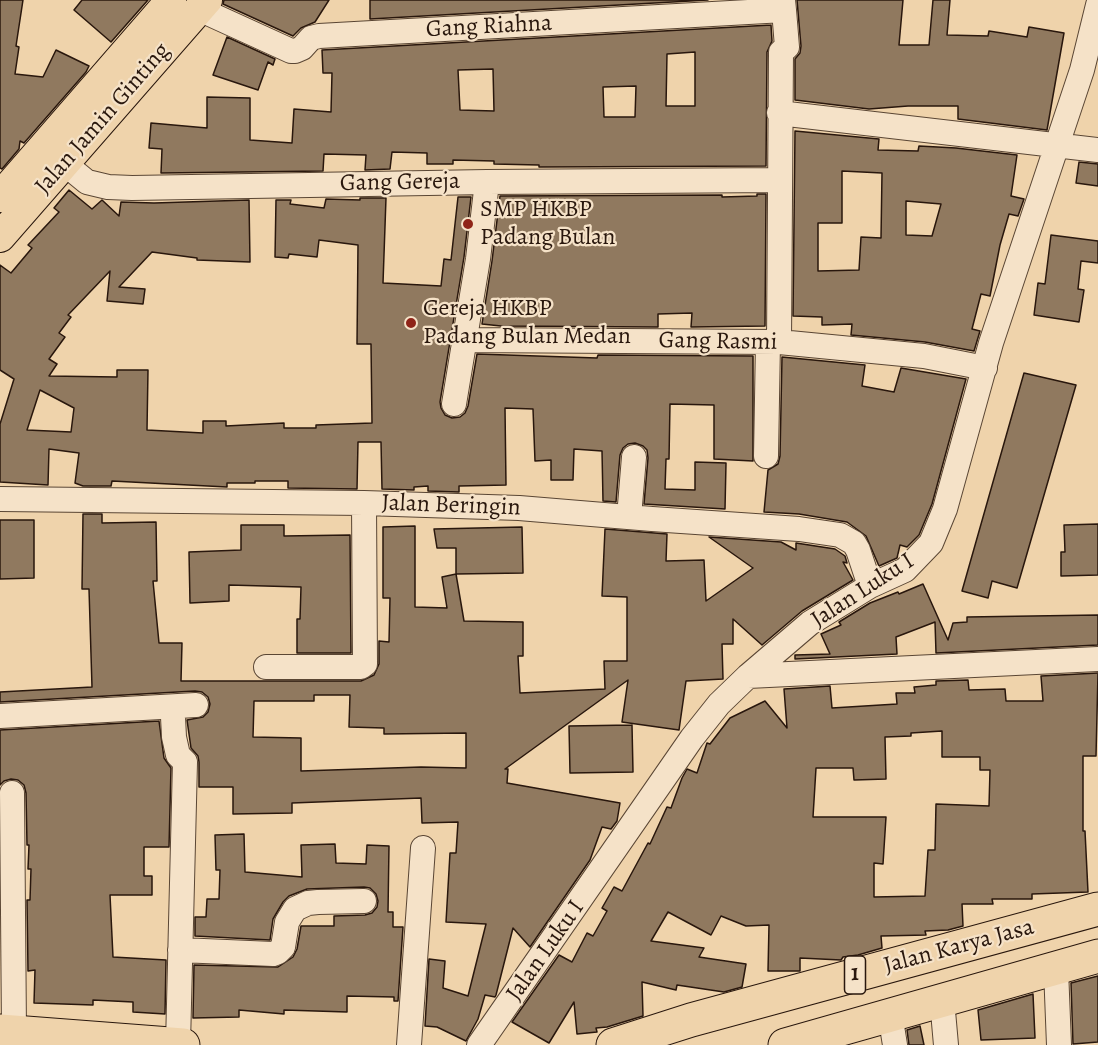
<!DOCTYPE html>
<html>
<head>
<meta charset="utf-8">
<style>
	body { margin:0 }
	canvas { display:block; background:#efd3ab }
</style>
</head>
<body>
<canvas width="1098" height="1045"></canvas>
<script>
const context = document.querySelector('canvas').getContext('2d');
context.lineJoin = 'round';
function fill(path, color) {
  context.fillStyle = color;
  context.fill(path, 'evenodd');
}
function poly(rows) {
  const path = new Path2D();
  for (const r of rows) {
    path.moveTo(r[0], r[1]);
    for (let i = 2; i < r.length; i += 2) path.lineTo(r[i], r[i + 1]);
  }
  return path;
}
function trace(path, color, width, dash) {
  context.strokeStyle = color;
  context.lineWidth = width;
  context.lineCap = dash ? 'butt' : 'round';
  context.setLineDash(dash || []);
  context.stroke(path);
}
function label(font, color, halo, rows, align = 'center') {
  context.font = font + ' Alegreya,serif';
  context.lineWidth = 4.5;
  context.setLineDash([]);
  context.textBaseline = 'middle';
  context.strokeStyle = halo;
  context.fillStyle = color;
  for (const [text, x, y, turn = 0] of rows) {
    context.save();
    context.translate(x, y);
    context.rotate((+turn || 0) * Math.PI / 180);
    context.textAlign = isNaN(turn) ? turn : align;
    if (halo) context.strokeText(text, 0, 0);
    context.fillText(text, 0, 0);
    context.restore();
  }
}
const building = poly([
	[0,0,23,0,16,46,19,47,15,74,43,77,56,50,89,66,86,72,24,143,20,141,19,149,2,169,0,168,0,0],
	[82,0,148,0,111,42,74,10,82,0],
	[224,0,329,0,315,22,301,28,293,36,223,4,224,0],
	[370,0,708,0,370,19,370,0],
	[797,0,903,0,899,45,929,45,933,0,950,0,947,35,988,36,989,31,1027,37,1029,27,1064,33,1047,130,958,119,958,106,908,106,869,109,795,100,795,59,800,53,801,46,797,0],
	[771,25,772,41,767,52,766,166,539,167,539,165,494,164,494,161,453,160,453,164,427,164,427,153,392,152,390,169,365,170,366,155,324,154,323,171,161,173,162,149,149,148,151,123,207,128,207,97,250,98,250,140,292,143,294,109,331,112,332,73,323,73,322,50,771,25],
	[695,52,695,106,666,106,667,54,695,52],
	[493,69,494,111,460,110,458,70,493,69],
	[636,86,635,117,604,117,603,87,636,86],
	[227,37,275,59,273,65,268,62,258,90,213,75,227,37],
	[795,131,879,139,878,150,918,151,919,146,956,148,1017,155,1011,196,1024,199,1018,216,1009,214,1000,245,990,296,981,294,972,329,980,331,974,351,925,342,851,335,852,324,822,325,822,317,793,316,795,131],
	[842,171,882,173,881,238,861,237,859,270,818,271,818,223,842,223,842,171],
	[906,201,941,204,932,236,906,235,906,201],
	[1079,162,1098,164,1098,186,1076,183,1079,162],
	[69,190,92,209,102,200,119,216,121,202,154,203,249,200,250,262,197,260,197,258,152,252,119,287,145,289,143,304,107,301,110,271,68,315,71,317,59,333,65,337,49,359,57,364,49,376,117,377,117,370,148,370,147,430,203,433,203,421,226,421,226,426,284,423,284,428,316,428,316,425,372,423,371,344,357,344,358,245,319,240,317,257,289,254,288,258,275,257,276,200,291,200,290,204,324,208,326,199,360,200,360,198,386,198,383,283,441,286,444,259,451,260,458,197,471,197,464,257,440,402,441,408,445,415,452,418,460,417,465,413,468,406,477,354,597,358,598,355,753,356,753,461,714,459,714,405,670,404,669,459,666,459,665,489,695,490,695,462,726,463,725,509,644,504,648,458,647,450,643,446,635,443,628,444,623,448,620,455,616,502,603,501,602,451,574,449,573,480,551,480,551,460,535,461,533,409,505,408,506,485,459,486,459,492,428,491,428,486,414,487,414,490,382,489,381,442,358,442,357,489,288,488,288,481,255,481,255,483,227,483,227,487,112,481,111,486,83,486,75,483,79,453,49,449,48,485,0,482,0,424,14,379,0,370,0,265,11,273,32,248,28,245,59,212,54,208,69,190],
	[40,390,74,408,71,432,27,430,40,390],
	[757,194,766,194,765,326,691,327,692,313,658,314,658,327,501,326,482,324,492,261,500,196,722,195,722,197,757,196,757,194],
	[1051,235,1098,241,1098,263,1081,261,1078,289,1084,290,1079,322,1034,315,1038,283,1045,284,1051,235],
	[782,357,865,365,862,386,894,392,901,368,966,379,932,504,919,535,907,547,900,545,897,558,879,566,866,536,847,522,799,514,764,512,768,470,778,464,780,456,782,357],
	[1024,373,1076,385,1017,588,992,581,988,598,962,591,1024,373],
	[83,514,102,514,102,523,156,522,157,581,153,581,159,643,182,643,181,681,361,681,374,675,379,664,379,641,389,642,390,598,383,598,383,527,415,526,415,607,447,608,442,577,456,574,464,621,523,622,523,656,518,656,520,693,605,689,604,661,627,661,627,597,602,596,605,529,667,534,666,561,704,560,706,601,753,568,709,537,781,542,796,550,796,543,835,549,845,556,847,563,843,562,853,580,802,611,762,645,733,619,733,644,722,644,723,679,686,681,679,730,622,722,628,680,505,769,508,769,507,783,620,803,617,821,611,829,602,827,590,860,530,947,513,928,496,995,495,997,485,995,478,1019,466,1041,437,1027,425,1026,429,959,445,961,443,988,468,996,486,924,446,922,450,853,456,853,458,822,422,823,421,798,292,803,292,813,233,814,233,787,199,787,199,762,198,756,191,748,187,720,203,717,208,712,210,704,208,697,202,692,195,691,0,702,0,692,92,687,89,589,82,589,83,514],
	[314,695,350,695,349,727,384,728,384,734,466,733,466,768,421,767,301,771,301,738,253,737,254,701,314,701,314,695],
	[0,520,34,520,34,578,0,579,0,520],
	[1098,524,1098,575,1061,576,1061,552,1065,552,1064,525,1098,524],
	[241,525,284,525,284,536,350,535,351,653,297,653,297,619,300,619,301,587,229,585,229,601,190,603,189,552,241,550,241,525],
	[522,527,523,573,456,574,456,548,437,548,434,529,522,527],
	[923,584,948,640,953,623,967,622,967,617,1098,615,1098,645,936,653,935,622,896,637,897,654,795,659,795,655,830,654,821,634,841,625,839,622,870,603,898,592,899,594,923,584],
	[1098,673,1096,756,1083,756,1083,831,1085,831,1088,892,1032,894,1032,899,992,899,993,904,962,904,963,926,948,930,925,931,926,935,881,936,882,948,858,955,843,957,841,960,800,958,800,971,768,971,769,925,746,926,721,916,711,935,668,912,651,941,704,948,699,957,746,964,742,987,724,992,677,985,676,990,642,982,643,1016,607,1027,596,1028,597,1032,577,1034,574,1002,549,1043,512,1022,559,955,572,962,587,933,593,936,607,911,602,908,614,887,622,891,648,843,650,844,667,807,671,808,682,778,687,769,697,773,707,743,710,744,730,718,765,701,787,728,784,689,830,686,832,708,897,704,896,693,915,693,914,687,936,685,936,681,968,680,969,690,1005,689,1006,701,1043,701,1041,676,1098,673],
	[942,731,942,757,980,757,980,770,990,770,989,806,936,804,935,850,928,850,925,896,874,897,874,863,883,864,886,817,813,817,816,768,853,768,854,780,886,779,885,737,911,736,911,733,942,731],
	[159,721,164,758,171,768,169,847,144,847,144,876,152,876,152,895,110,895,113,957,166,960,165,1014,133,1012,133,1002,93,1000,93,1005,34,1003,35,970,28,971,27,900,30,900,31,869,28,869,29,845,27,845,26,793,24,785,18,780,11,779,4,781,0,785,0,730,159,721],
	[632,725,633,772,570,773,569,726,632,725],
	[244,834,245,872,302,877,301,845,335,844,336,863,366,864,367,845,389,846,388,912,393,912,393,927,403,927,398,1001,394,1001,394,997,347,996,347,1012,284,1010,284,1014,239,1010,239,1017,193,1018,194,965,278,967,293,957,297,949,301,926,334,926,334,916,365,915,372,913,377,907,378,901,376,894,370,888,364,887,307,889,289,896,283,902,273,919,270,940,195,936,195,917,206,917,207,899,219,899,220,870,216,870,215,835,244,834],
	[1098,976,1098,1042,1073,1044,1071,983,1098,976],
	[1033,994,1035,1038,981,1040,978,1010,1033,994],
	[920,1026,924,1045,909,1045,907,1030,920,1026]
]);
const minor = poly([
	[199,9,291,51,295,51,302,48,311,38,319,36,784,10,783,0],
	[779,113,1098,150],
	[65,164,87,182,108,187,132,188,487,182,779,180],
	[466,340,779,342,924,356,985,368],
	[779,342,781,52,787,47,784,10],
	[454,404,478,259,487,182],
	[766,456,768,342],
	[0,499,364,503,519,508,652,519,799,529,840,535,854,543,858,550,870,586],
	[629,517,634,457],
	[266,667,361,667,365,664,364,503],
	[748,676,1098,659],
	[0,716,196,705],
	[173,717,174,737,178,755,185,762,178,1044],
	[12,793,14,1031],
	[180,950,273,954,278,952,283,947,287,922,295,909,308,903,318,902,364,901],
	[1056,969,1059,1045],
	[942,1000,946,1045],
	[890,1014,895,1045],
	[409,1045,423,848],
	[479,1045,692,738,719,704,748,676,810,623,870,586,905,570,931,543,945,509,991,343,1082,70,1098,5]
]);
const major = poly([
	[0,197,171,0],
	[0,237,207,0]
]);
const highway = poly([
	[0,1031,183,1045],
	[613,1045,691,1020,1098,909],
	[785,1045,1098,956]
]);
const markers = [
	[468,224,6,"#8f2418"],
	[411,323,6,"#8f2418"]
];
const shields = [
	[855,975,21]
];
const shieldNames = [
	["1",855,975]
];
const streetNames = [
	["Gang Riahna",489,27,-3],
	["Jalan Jamin Ginting",103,119,-49],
	["Gang Gereja",400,183,-1],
	["Gang Rasmi",718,342,1],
	["Jalan Beringin",451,506,2],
	["Jalan Luku I",863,591,-33],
	["Jalan Karya Jasa",959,947,-15],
	["Jalan Luku I",546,951,-55]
];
const poiNames = [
	["SMP HKBP",480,210],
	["Padang Bulan",480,238],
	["Gereja HKBP",423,309],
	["Padang Bulan Medan",423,337]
];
fill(building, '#90795f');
trace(building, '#29170d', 1.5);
trace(minor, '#5a4634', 26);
trace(major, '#29170d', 32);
trace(highway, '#29170d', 35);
trace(minor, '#f5e2c8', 24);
trace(major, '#efd3ab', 30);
trace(highway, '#efd3ab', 33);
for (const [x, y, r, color] of markers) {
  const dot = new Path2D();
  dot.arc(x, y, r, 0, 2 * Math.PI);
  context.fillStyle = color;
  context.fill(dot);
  trace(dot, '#f5e2c8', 2);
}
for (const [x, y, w] of shields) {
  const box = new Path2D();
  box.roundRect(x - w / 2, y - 19, w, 38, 4.5);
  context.fillStyle = '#f5e2c8';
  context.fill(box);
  trace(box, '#29170d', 1.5);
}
label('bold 22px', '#29170d', null, shieldNames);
label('24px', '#29170d', '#f5e2c8', streetNames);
label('24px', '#29170d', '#f5e2c8', poiNames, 'left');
</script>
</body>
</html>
